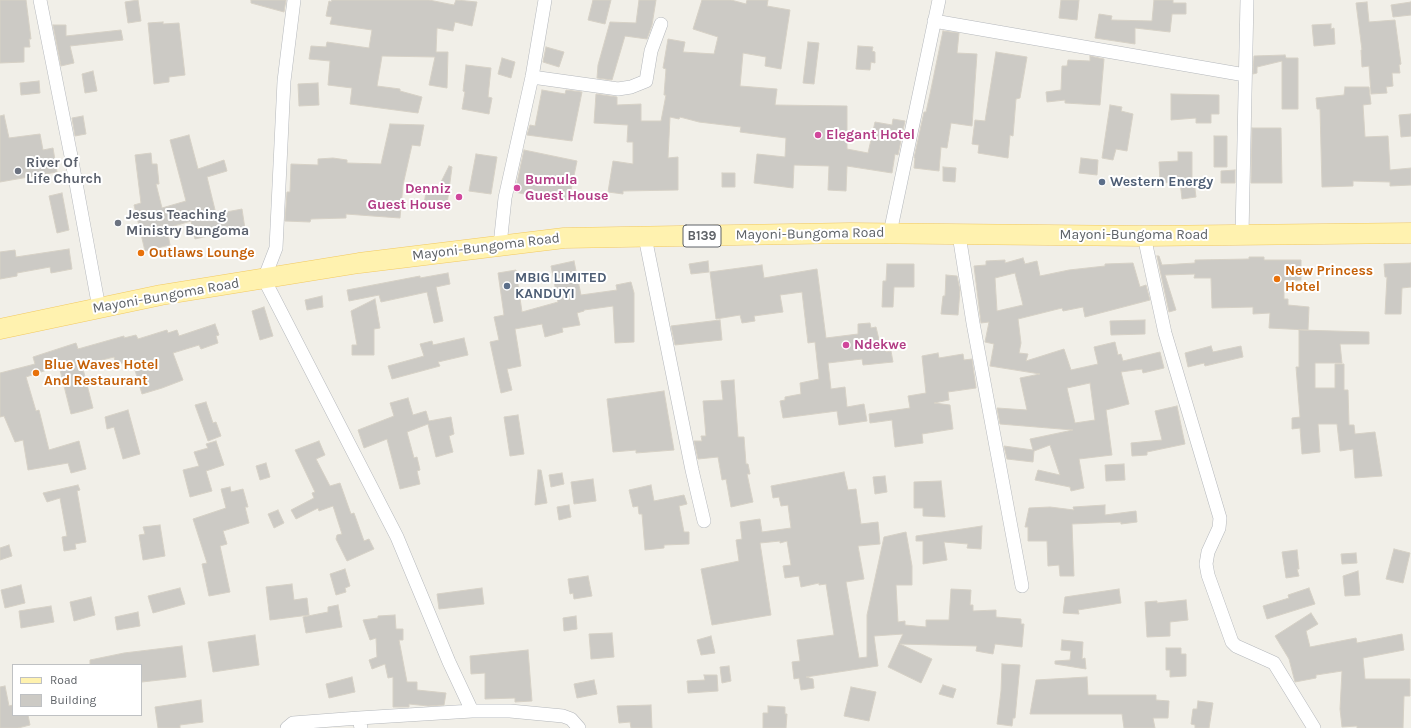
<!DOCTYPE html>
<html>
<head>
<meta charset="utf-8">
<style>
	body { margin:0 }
	#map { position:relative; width:1411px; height:728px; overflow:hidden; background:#f1efe8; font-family:Karla,sans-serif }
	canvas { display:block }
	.legend { position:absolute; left:12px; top:664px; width:130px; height:52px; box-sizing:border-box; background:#fff; border:1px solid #bfc1c3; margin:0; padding:5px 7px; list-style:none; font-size:12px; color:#5f6368 }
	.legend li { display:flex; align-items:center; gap:8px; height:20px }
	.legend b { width:20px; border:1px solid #bfc1c3 }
</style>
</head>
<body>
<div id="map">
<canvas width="1411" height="728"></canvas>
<ul class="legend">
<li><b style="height:5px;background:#fff2af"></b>Road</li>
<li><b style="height:11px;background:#cccac5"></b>Building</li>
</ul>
</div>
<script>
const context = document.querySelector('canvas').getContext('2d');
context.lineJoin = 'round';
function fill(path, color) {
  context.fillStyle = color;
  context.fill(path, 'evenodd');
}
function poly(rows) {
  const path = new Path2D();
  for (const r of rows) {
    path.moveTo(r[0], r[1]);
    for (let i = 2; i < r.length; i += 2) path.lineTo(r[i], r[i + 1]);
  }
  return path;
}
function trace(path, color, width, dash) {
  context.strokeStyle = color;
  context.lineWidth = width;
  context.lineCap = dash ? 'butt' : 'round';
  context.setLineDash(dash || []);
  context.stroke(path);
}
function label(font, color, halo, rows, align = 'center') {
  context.font = font + ' Karla,sans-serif';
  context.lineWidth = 4;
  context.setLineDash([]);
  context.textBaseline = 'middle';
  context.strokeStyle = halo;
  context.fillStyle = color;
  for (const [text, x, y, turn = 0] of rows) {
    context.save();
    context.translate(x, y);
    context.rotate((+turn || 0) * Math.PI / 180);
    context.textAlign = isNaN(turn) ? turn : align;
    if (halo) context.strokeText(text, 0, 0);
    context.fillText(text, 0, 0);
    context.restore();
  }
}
const building = poly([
	[0,0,26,0,31,39,29,39,30,47,24,47,24,62,0,63,0,0],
	[138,0,141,21,128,23,125,2,138,0],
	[251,0,286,0,284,12,251,3,251,0],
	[332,0,429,0,454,5,456,0,477,2,472,26,455,22,453,31,437,28,436,52,448,52,447,88,429,85,435,57,382,56,377,86,400,89,400,91,422,97,418,113,350,104,352,88,328,85,330,61,309,59,311,46,326,47,327,42,369,48,372,30,330,24,332,17,326,16,329,1,331,2,332,0],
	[593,0,611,0,605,24,588,20,593,0],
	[639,0,656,0,652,25,647,39,625,36,612,80,597,78,598,65,610,22,636,23,639,0],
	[702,0,731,0,746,4,747,0,768,0,767,6,790,10,781,69,765,66,766,57,743,53,740,86,777,89,775,105,847,106,847,149,868,153,875,122,892,125,893,119,905,121,898,155,895,154,892,173,847,166,846,191,828,190,829,166,794,165,793,188,754,183,757,154,785,157,786,138,740,132,741,127,699,122,680,117,679,119,670,117,668,158,678,157,678,190,623,191,623,194,608,192,613,161,633,164,633,142,627,142,628,125,594,123,596,94,617,97,617,105,641,104,641,121,661,121,666,95,664,95,666,69,663,68,668,39,685,42,683,52,714,54,718,37,693,29,702,0],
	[1061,0,1079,0,1077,20,1059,18,1061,0],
	[1154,0,1173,0,1173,3,1186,3,1186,14,1172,14,1170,32,1135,28,1135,44,1095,38,1099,14,1112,16,1111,20,1152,21,1154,0],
	[1367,2,1369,22,1395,20,1401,64,1399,65,1400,73,1392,73,1393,86,1386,87,1387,93,1371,94,1369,66,1362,67,1361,50,1362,50,1356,3,1367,2],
	[1411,2,1411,15,1393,17,1391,5,1411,2],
	[163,22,163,24,179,23,185,75,169,77,169,82,154,84,148,23,163,22],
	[1331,24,1331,29,1334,28,1335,44,1314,46,1312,25,1331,24],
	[53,25,66,25,66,36,121,30,123,40,70,46,74,63,61,66,53,25],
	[943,31,959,33,957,53,977,54,972,126,951,123,947,148,941,147,939,171,914,168,915,158,914,158,924,112,926,112,930,94,943,31],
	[808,42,819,43,814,84,803,83,808,42],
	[858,46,873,47,872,51,875,52,875,63,871,62,870,70,856,69,858,46],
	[546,47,564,52,559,67,543,62,546,47],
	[996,52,1027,57,1020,98,1016,99,1013,136,1010,135,1008,158,978,153,979,145,972,144,975,120,985,121,996,52],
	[1285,55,1286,58,1298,58,1298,109,1282,109,1282,61,1257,67,1257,73,1253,74,1254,56,1285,55],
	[1090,56,1104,59,1100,105,1065,103,1065,100,1047,102,1046,92,1061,90,1062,66,1067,66,1068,60,1090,61,1090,56],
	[502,58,515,62,511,78,498,74,502,58],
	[466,65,491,68,488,97,492,98,489,114,462,109,465,92,463,91,466,65],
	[93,71,97,91,85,93,82,74,93,71],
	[39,81,40,93,21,95,20,83,39,81],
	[318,83,319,105,299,106,298,84,318,83],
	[1345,87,1369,87,1371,104,1363,105,1365,137,1388,136,1390,170,1411,168,1411,185,1390,186,1390,182,1353,181,1353,186,1322,187,1320,109,1317,109,1316,98,1344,95,1345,87],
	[542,90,565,94,566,90,582,92,572,141,527,135,530,125,535,126,542,90],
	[1171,94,1219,95,1219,114,1211,114,1211,123,1196,123,1196,118,1171,120,1171,94],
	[1110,105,1122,107,1121,111,1133,114,1127,151,1116,149,1113,160,1102,158,1110,105],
	[1411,114,1411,136,1401,137,1399,115,1411,114],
	[4,115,9,138,40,134,43,150,53,148,57,172,0,182,0,116,4,115],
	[83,116,86,134,75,136,72,118,83,116],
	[390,124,424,125,420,146,412,145,403,185,400,218,346,214,346,218,311,219,310,222,285,221,287,192,290,192,291,164,318,165,318,159,333,158,347,160,347,163,381,164,390,124],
	[1252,128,1281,128,1282,183,1251,183,1252,128],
	[189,135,198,169,224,160,227,171,207,177,216,214,242,209,245,229,235,231,234,230,195,239,191,221,167,228,170,245,145,251,134,205,141,203,135,155,151,153,152,164,157,164,159,184,156,184,162,208,186,201,170,140,189,135],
	[1214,136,1227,136,1227,167,1214,167,1214,136],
	[524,150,577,161,569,200,538,194,538,197,515,192,524,150],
	[1178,152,1192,152,1192,181,1194,181,1196,197,1182,199,1180,182,1160,183,1159,162,1178,161,1178,152],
	[476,154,497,157,491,194,469,191,476,154],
	[1081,158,1098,160,1097,175,1079,173,1081,158],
	[449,166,452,167,447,205,424,204,427,186,438,188,449,166],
	[943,167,956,168,955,182,943,181,943,167],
	[1235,170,1235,183,1221,183,1221,171,1235,170],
	[722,173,735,173,735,187,722,187,722,173],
	[62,193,69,230,57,233,49,196,62,193],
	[69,249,72,269,51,273,50,267,17,273,17,276,0,279,0,252,15,250,16,257,69,249],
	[1157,256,1159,256,1162,265,1195,263,1195,260,1249,259,1249,257,1264,257,1264,260,1301,260,1301,280,1284,281,1284,299,1288,299,1288,305,1309,307,1308,330,1269,328,1270,313,1253,314,1253,307,1212,308,1211,278,1194,278,1195,274,1165,275,1176,310,1169,312,1157,256],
	[1023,258,1025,264,1037,261,1040,276,1069,270,1105,266,1105,264,1133,263,1140,287,1146,285,1150,300,1085,317,1083,307,1063,311,1062,308,1018,319,1021,343,1019,353,1028,354,1026,361,1064,349,1071,370,1098,364,1094,347,1115,342,1118,355,1121,354,1123,361,1160,352,1164,368,1143,373,1142,369,1121,372,1129,404,1106,410,1112,455,1079,459,1084,488,1071,491,1070,487,1035,480,1038,470,1060,475,1050,445,1034,451,1033,462,1007,459,1004,446,1033,450,1030,439,1073,430,1000,424,997,408,1027,410,1020,378,1040,374,990,366,994,344,985,342,989,322,981,323,974,266,986,265,986,261,1005,260,1005,263,1023,258],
	[1015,273,1023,305,997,311,995,278,1015,273],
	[1090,383,1095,420,1075,423,1067,388,1090,383],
	[574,261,581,295,617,290,616,285,631,282,634,293,634,342,615,343,613,306,584,310,584,311,577,313,580,325,562,328,563,332,545,337,542,324,515,329,521,366,507,369,512,390,501,393,490,342,499,340,494,317,504,315,498,273,516,270,522,312,558,302,551,266,574,261],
	[708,261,709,272,691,274,689,264,708,261],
	[1411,263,1411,287,1402,288,1401,314,1385,314,1387,277,1385,277,1384,264,1411,263],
	[887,264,914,264,914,287,894,287,893,307,882,307,883,281,886,281,887,264],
	[762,265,764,278,817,269,826,338,858,334,858,324,870,323,871,328,876,327,881,348,886,348,886,352,891,351,893,362,863,365,862,359,828,363,831,389,845,387,847,407,864,404,867,421,839,425,837,411,783,418,780,401,785,400,785,397,801,394,800,383,819,379,815,342,808,343,802,292,780,295,783,312,754,316,755,321,742,323,740,315,716,319,710,272,762,265],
	[448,273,450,284,436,287,443,321,434,323,427,292,381,302,379,295,349,301,347,290,420,276,420,278,448,273],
	[946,275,957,276,960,290,958,315,941,314,943,296,945,296,946,275],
	[322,296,323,307,307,310,305,300,322,296],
	[375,299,380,328,374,329,374,355,352,355,352,345,357,345,351,311,375,299],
	[264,307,273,336,260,340,252,311,264,307],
	[720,320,722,340,675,345,671,326,720,320],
	[1145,320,1145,334,1111,335,1110,321,1145,320],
	[215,324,219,335,216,336,218,343,201,349,199,345,173,353,183,380,162,388,142,394,132,360,116,365,114,357,82,365,93,408,83,411,71,414,59,366,26,377,36,411,39,410,49,450,79,441,86,469,71,473,68,463,28,470,23,440,15,442,4,416,0,417,0,373,35,364,33,357,76,343,78,349,124,336,124,338,136,335,138,339,167,330,168,333,177,330,179,336,215,324],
	[1299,330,1369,332,1369,344,1340,344,1342,363,1315,363,1315,388,1335,388,1335,364,1344,364,1344,390,1348,390,1349,425,1354,425,1355,434,1375,432,1382,476,1355,478,1353,449,1340,451,1337,424,1318,424,1320,452,1302,454,1300,428,1292,429,1292,418,1300,417,1296,367,1299,367,1299,330],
	[464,338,468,355,438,362,440,366,392,379,388,366,424,356,420,344,432,341,433,345,464,338],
	[1211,346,1213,352,1241,346,1243,357,1205,366,1204,363,1188,367,1185,353,1211,346],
	[938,353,939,358,963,354,964,360,972,359,976,388,948,392,949,400,934,403,950,405,953,429,922,434,923,443,895,447,892,420,870,423,869,414,910,408,908,396,926,393,922,356,938,353],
	[734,380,738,437,744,437,746,464,748,464,750,474,747,474,753,502,731,507,726,479,722,480,718,457,698,459,694,441,702,441,701,436,706,436,703,401,723,400,721,381,734,380],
	[664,391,674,450,636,453,636,450,613,452,607,399,664,391],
	[408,398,413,415,426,411,429,421,451,417,454,434,449,436,453,452,436,457,428,424,407,432,414,458,417,457,420,470,417,471,420,484,400,489,387,439,364,448,358,430,394,416,390,403,408,398],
	[206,402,213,423,216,422,221,436,208,441,195,405,206,402],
	[1177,406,1185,444,1147,452,1147,455,1132,456,1131,443,1162,440,1155,411,1177,406],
	[128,410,140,454,123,459,114,427,107,429,105,417,128,410],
	[518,415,524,454,510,456,504,417,518,415],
	[216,441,224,465,206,471,212,491,190,497,183,470,199,466,194,452,208,448,206,444,216,441],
	[319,441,325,455,316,459,330,486,340,483,351,514,354,513,364,541,369,539,374,549,347,561,336,539,337,535,342,534,333,506,319,511,318,508,296,519,291,510,314,498,312,493,315,492,295,450,319,441],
	[266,463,270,477,260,480,256,466,266,463],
	[1124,464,1125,480,1106,481,1105,465,1124,464],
	[538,470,541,470,547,503,535,505,538,470],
	[844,472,848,490,856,489,861,524,878,522,880,544,858,546,864,579,846,582,859,658,867,657,867,615,884,537,906,532,912,566,912,585,896,585,898,622,905,621,905,625,926,627,926,620,949,620,951,589,971,590,970,605,973,605,973,611,996,610,996,617,1021,619,1021,624,1024,624,1022,647,995,644,993,654,976,651,977,646,900,644,932,659,921,683,888,667,903,634,874,636,878,666,806,677,813,679,814,688,801,690,799,678,794,679,792,662,800,661,797,640,834,635,826,584,819,585,819,583,801,587,799,576,785,578,783,566,791,565,787,541,780,543,780,541,760,543,771,615,712,625,701,569,739,561,736,540,742,539,740,522,760,519,762,532,791,528,788,505,781,506,779,497,773,498,771,486,844,472],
	[562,473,564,484,551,487,549,475,562,473],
	[885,476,887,492,875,494,873,477,885,476],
	[593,479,596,501,574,504,571,482,593,479],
	[941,481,945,517,923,516,923,508,914,508,914,482,941,481],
	[78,485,80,490,77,491,86,542,75,544,76,549,64,551,62,537,67,536,60,498,47,502,43,493,78,485],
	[651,485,654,501,684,495,687,504,679,506,684,532,689,532,689,544,664,545,664,548,645,550,642,514,639,514,638,506,633,507,629,490,651,485],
	[230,487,231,492,243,489,248,507,245,507,249,523,223,531,227,544,220,546,230,592,209,596,202,564,207,563,193,519,226,508,221,489,230,487],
	[569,505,571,517,559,520,557,507,569,505],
	[1105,505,1105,515,1136,511,1137,522,1121,524,1121,522,1072,524,1074,576,1060,576,1059,565,1048,566,1047,541,1028,541,1028,527,1025,527,1029,508,1050,507,1074,510,1073,507,1105,505],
	[278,510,284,523,274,528,268,514,278,510],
	[160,525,165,556,143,560,139,535,145,534,143,527,160,525],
	[982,526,981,549,967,548,968,544,944,542,947,560,923,564,923,541,916,541,916,536,982,526],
	[9,545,12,556,0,560,0,548,9,545],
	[1394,549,1410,553,1403,583,1386,579,1394,549],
	[1297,550,1299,569,1297,569,1299,576,1286,578,1282,552,1297,550],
	[1356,553,1357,563,1342,564,1341,554,1356,553],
	[345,569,350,586,345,588,346,592,336,595,330,574,345,569],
	[1358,571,1360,595,1345,596,1343,576,1358,571],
	[588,576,592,596,574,599,573,593,570,594,568,579,588,576],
	[292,584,294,600,307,598,309,615,270,620,266,587,292,584],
	[21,585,25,603,5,608,1,590,21,585],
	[180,588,185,604,153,613,148,596,180,588],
	[482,588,484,604,439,609,437,594,482,588],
	[1309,588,1315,604,1267,619,1263,606,1289,598,1288,595,1309,588],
	[1119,589,1121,603,1078,610,1079,614,1063,613,1065,597,1119,589],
	[91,597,95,615,74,621,70,602,91,597],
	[1186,600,1188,620,1170,622,1170,636,1147,637,1145,602,1157,601,1157,603,1186,600],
	[338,605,342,627,306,633,303,617,328,612,328,607,338,605],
	[51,606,54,622,21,628,19,611,51,606],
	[138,612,140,626,117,630,115,617,138,612],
	[1311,613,1318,624,1306,631,1310,647,1356,638,1357,643,1402,634,1404,650,1363,658,1365,679,1410,679,1410,696,1404,696,1403,728,1357,728,1357,726,1342,727,1340,709,1342,671,1316,675,1316,678,1295,682,1289,659,1275,636,1311,613],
	[395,615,396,629,403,629,403,640,399,640,407,682,417,682,417,690,446,693,444,705,428,706,409,704,409,707,393,707,393,677,388,678,385,664,372,669,369,660,377,657,376,638,370,640,363,620,378,618,378,616,395,615],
	[576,616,577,629,564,631,563,618,576,616],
	[612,633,614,657,591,659,589,634,612,633],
	[255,635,259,665,213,672,208,642,255,635],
	[711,636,715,653,701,655,697,640,711,636],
	[1062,640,1083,642,1082,659,1085,658,1086,669,1055,664,1055,661,1070,660,1071,651,1061,650,1062,640],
	[182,646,186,677,142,682,141,665,90,665,90,660,124,653,182,646],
	[1166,648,1181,648,1181,654,1186,654,1186,676,1170,677,1170,670,1166,670,1166,648],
	[528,650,532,701,515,702,515,698,485,699,485,673,471,674,470,656,528,650],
	[1002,664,1020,665,1015,718,1013,718,1012,726,997,724,1001,691,1002,664],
	[729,666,731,681,722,683,720,667,729,666],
	[704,675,717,675,718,691,688,693,687,681,705,680,704,675],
	[352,677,355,692,329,698,326,684,352,677],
	[1087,677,1088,695,1156,695,1156,700,1169,701,1168,718,1153,718,1155,728,1124,728,1122,714,1030,714,1036,680,1087,677],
	[594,680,597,694,577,698,574,684,594,680],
	[943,685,956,689,953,698,939,694,943,685],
	[5,686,9,706,13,705,13,715,28,715,30,725,18,728,0,728,0,687,5,686],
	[851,687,876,692,869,721,844,716,851,687],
	[201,700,203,722,180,725,180,728,158,728,155,707,201,700],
	[1198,701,1213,703,1209,728,1195,728,1195,725,1191,724,1193,709,1197,709,1198,701],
	[651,705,652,728,631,728,630,722,619,723,617,706,651,705],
	[768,706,785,707,785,714,787,714,786,728,763,728,763,713,768,713,768,706]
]);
const minor = poly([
	[40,0,71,156,99,308],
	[294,0,284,81,276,248,264,279,397,537,449,662,472,711],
	[934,21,1245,75],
	[532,77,618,89,631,87,646,81,651,51,661,24],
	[890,233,939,0],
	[1242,234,1247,0],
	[959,235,973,323,1022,586],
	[1144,236,1165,333,1220,518,1219,528,1208,552,1206,564,1208,575,1232,642,1236,646,1274,663,1314,728],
	[645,237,692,470,704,521],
	[500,245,505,198,532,77,545,0],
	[359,718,472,711,510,711,563,716,571,719,579,728],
	[287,728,293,723,359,718,361,728]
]);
const primary = poly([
	[0,329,161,295,359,263,564,238,850,233,1144,236,1411,233]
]);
const markers = [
	[818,135,4,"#d1479c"],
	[18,171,4,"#6b7280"],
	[1102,182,4,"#5c6f8a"],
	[517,188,4,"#d1479c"],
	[459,197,4,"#d1479c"],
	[118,223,4,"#6b7280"],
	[141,253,4,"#e8710a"],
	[1277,279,4,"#e8710a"],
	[507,286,4,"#5c6f8a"],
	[846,345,4,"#d1479c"],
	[36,373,4,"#e8710a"]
];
const shields = [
	[702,236,38]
];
const shieldNames = [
	["B139",702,236]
];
const hotelNames = [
	["Elegant Hotel",826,135],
	["Bumula",525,180],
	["Guest House",525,196],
	["Denniz",451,189,"right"],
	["Guest House",451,205,"right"],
	["Ndekwe",854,345]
];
const worshipNames = [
	["River Of",26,163],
	["Life Church",26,179],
	["Jesus Teaching",126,215],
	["Ministry Bungoma",126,231]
];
const serviceNames = [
	["Western Energy",1110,182],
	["MBIG LIMITED",515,278],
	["KANDUYI",515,294]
];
const streetNames = [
	["Mayoni-Bungoma Road",810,234,-1],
	["Mayoni-Bungoma Road",1134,235],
	["Mayoni-Bungoma Road",486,247,-7],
	["Mayoni-Bungoma Road",166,296,-10]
];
const foodNames = [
	["Outlaws Lounge",149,253],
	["New Princess",1285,271],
	["Hotel",1285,287],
	["Blue Waves Hotel",44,365],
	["And Restaurant",44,381]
];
fill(building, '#cccac5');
trace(building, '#d6d1c6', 1);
trace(minor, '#b5b8bc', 14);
trace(primary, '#f2c960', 21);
trace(minor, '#fff', 13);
trace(primary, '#fff2af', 20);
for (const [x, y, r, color] of markers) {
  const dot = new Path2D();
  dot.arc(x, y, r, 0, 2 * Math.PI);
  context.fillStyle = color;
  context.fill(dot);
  trace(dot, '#fff', 1.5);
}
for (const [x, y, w] of shields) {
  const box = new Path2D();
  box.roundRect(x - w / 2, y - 11, w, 22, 3);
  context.fillStyle = '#fff';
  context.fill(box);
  trace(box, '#5f6368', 1);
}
label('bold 13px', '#5f6368', null, shieldNames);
label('bold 14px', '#b23c85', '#fff', hotelNames, 'left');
label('bold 14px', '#5b616d', '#fff', worshipNames, 'left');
label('bold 14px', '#4e5e75', '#fff', serviceNames, 'left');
label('14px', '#5f6368', '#fff', streetNames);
label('bold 14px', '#c56008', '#fff', foodNames, 'left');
</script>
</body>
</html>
